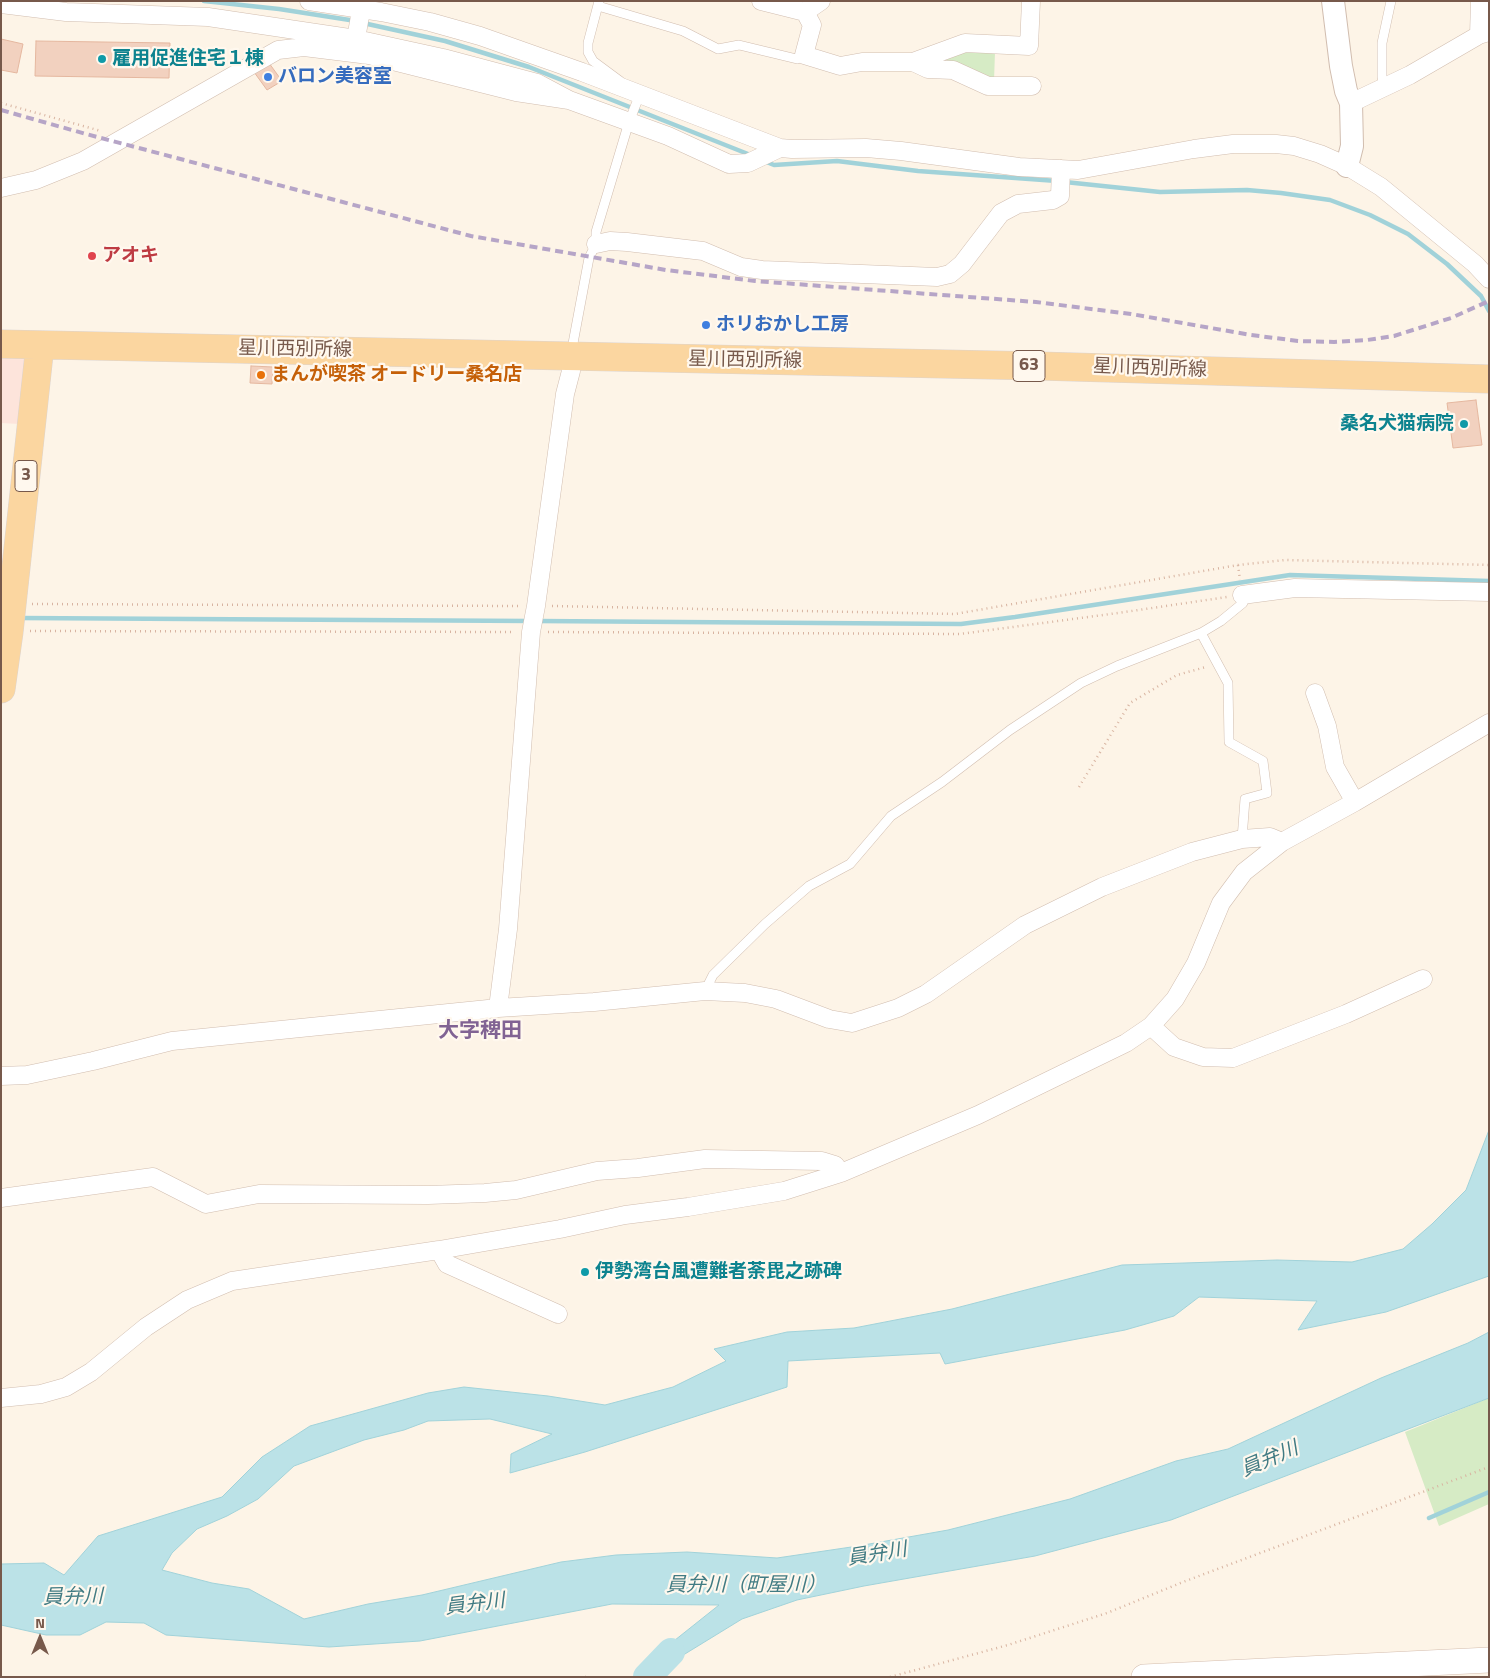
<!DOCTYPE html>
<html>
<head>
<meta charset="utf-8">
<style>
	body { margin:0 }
	#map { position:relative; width:1490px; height:1678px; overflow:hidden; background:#fdf4e7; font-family:"Titillium Web",sans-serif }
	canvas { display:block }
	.frame { position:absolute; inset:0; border:2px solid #77594b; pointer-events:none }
	.north { position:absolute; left:15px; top:1613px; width:50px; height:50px; -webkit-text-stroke:4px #fff8ee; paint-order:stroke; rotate:0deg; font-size:14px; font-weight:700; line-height:20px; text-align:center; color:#77594b }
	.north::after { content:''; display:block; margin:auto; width:18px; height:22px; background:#77594b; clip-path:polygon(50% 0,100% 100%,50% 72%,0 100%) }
</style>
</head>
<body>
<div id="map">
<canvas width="1490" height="1678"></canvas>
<div class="frame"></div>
<div class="north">N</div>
</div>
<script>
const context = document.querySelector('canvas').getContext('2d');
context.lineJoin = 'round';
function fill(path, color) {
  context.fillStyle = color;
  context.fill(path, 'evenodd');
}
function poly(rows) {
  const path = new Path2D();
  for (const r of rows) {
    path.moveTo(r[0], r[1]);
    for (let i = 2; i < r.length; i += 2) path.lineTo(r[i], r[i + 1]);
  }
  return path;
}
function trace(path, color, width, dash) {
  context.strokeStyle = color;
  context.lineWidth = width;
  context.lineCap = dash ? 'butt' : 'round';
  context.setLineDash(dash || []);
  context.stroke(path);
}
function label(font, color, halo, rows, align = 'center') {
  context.font = font + ' "Titillium Web","Noto Sans JP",sans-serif';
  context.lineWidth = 4.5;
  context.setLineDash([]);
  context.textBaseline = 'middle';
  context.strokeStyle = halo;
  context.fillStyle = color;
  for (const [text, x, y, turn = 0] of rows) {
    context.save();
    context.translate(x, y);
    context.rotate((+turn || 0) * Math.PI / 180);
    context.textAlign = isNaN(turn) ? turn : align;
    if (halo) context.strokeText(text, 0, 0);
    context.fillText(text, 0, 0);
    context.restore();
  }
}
const commercial = poly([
	[1,356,24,357,27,368,19,424,1,423]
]);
const green = poly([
	[966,50,995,52,994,81,933,63],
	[1489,1398,1489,1504,1439,1526,1405,1432]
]);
const water = poly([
	[1489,1130,1489,1276,1386,1312,1298,1330,1317,1301,1199,1297,1174,1316,1125,1330,945,1364,940,1353,788,1361,787,1387,585,1452,510,1473,511,1454,552,1434,490,1419,428,1421,404,1430,364,1440,294,1466,258,1499,227,1516,197,1529,172,1553,162,1570,212,1583,249,1589,304,1619,368,1604,422,1595,561,1562,616,1555,687,1552,777,1558,858,1546,948,1530,1070,1499,1176,1461,1228,1449,1381,1378,1468,1343,1489,1332,1489,1398,1171,1520,1035,1556,864,1586,797,1600,742,1619,680,1657,665,1648,719,1605,612,1604,420,1641,329,1647,166,1635,144,1623,106,1622,80,1635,46,1635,1,1625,1,1564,44,1563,64,1575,98,1536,222,1497,262,1457,310,1426,428,1393,464,1387,548,1396,605,1405,673,1387,726,1361,714,1349,787,1332,854,1328,952,1309,1122,1265,1277,1260,1352,1262,1403,1249,1432,1224,1466,1190,1489,1130]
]);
const stream = poly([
	[204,1,279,9,356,21],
	[363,23,445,41,529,67,753,156],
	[764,161,774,165,837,161,918,171,1057,181],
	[1065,182,1160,192,1247,190,1281,193,1330,200,1370,215,1408,234,1447,264,1481,296,1489,311],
	[20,618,530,621],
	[538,621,961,624,1015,617,1290,575,1489,581],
	[1429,1518,1489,1492]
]);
const river = poly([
	[647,1677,671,1652]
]);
const building = poly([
	[1,39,23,44,17,73,1,70,1,39],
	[36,41,170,43,169,78,35,76,36,41],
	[269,63,282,81,267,90,254,72,269,63],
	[251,366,273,367,272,384,250,383,251,366],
	[1476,400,1482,445,1453,448,1447,403,1476,400]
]);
const path = poly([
	[1,103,101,131],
	[1238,565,1240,580],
	[32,604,519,606],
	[552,606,955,614,1238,565,1285,560,1489,565],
	[30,631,515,632],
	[548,632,960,634,1118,613,1227,597],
	[1079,787,1130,703,1177,675,1206,667],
	[585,1677,586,1677],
	[890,1677,1008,1645,1107,1613,1183,1582,1489,1467]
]);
const service = poly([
	[599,1,588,43,588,52,593,61,620,81],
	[598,6,683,31,718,49,739,45,797,59,807,55],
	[1384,86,1382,77,1382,43,1391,1],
	[571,354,589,258,596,244,596,232,629,122,640,94],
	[1201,633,1228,683,1229,742,1263,761,1267,793,1245,799,1242,839],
	[705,991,713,975,765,924,809,886,850,864,891,816,942,782,1010,730,1081,683,1117,666,1201,633,1221,621,1243,603,1242,595]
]);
const minor = poly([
	[309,1,381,12,430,22,480,36,582,72,780,148,792,149,866,148,901,151,1019,167,1078,170,1194,149,1233,144,1276,144,1294,146,1320,154,1347,166,1381,187,1475,264,1489,279],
	[761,1,805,12,821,1],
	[1,4,66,12,208,17,356,39],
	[361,10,356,39,443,58,537,83,569,100,668,136,729,164,748,163,780,148],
	[805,12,812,25,804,55,840,66,862,62,913,62,965,43,1029,46,1031,1],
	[1479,35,1480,1],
	[913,62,928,69,953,70,988,86,1032,86],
	[1351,103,1410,75,1479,35,1489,32],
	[1,188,36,180,83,161,278,50,304,47,369,55,516,92,569,100],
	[596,244,610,241,627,242,703,251,741,267,762,270,937,277,950,274,962,264,1001,213,1018,204,1053,200,1060,196,1061,169],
	[1242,595,1295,588,1489,592],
	[1315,693,1327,726,1335,767,1355,802],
	[498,1008,508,929,531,632,536,606,565,394,571,371,570,357],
	[1151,1026,1174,1047,1203,1057,1233,1058,1346,1014,1423,979],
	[1,1076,27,1075,93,1061,172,1041,498,1008,594,1002,705,991,745,993,776,999,829,1019,852,1023,898,1008,926,994,1025,925,1102,887,1192,852,1242,839,1270,837,1282,842],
	[1,1198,153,1177,206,1204,259,1194,428,1195,485,1193,516,1190,597,1171,638,1168,705,1159,822,1161,835,1165,841,1173],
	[439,1250,447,1264,558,1314],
	[1,1398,41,1394,66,1387,91,1372,146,1327,187,1300,232,1281,439,1250,560,1229,625,1215,688,1207,784,1191,841,1173,978,1115,1126,1043,1151,1026,1175,999,1196,963,1221,903,1244,872,1282,842,1355,802,1489,723]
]);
const tertiary = poly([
	[1333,1,1341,66,1346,91,1351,103,1352,146,1347,166]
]);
const secondary = poly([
	[1144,1677,1489,1660]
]);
const primary = poly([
	[1,344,1039,366,1489,379],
	[1,689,9,632,40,345]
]);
const rail = poly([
	[1,110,86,134,471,236,666,270,755,281,1036,302,1131,314,1251,335,1298,341,1334,342,1367,340,1394,336,1451,318,1489,301]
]);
const markers = [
	[102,59,5,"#0f9aa8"],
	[268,77,5,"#3f7fe0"],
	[92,256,5,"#e0444e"],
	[706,325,5,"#3f7fe0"],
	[261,375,5,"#e8710a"],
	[1464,424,5,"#0f9aa8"],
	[585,1272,5,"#0f9aa8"]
];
const shields = [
	[1029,366,32],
	[26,476,22]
];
const shieldNames = [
	["63",1029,366],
	["3",26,476]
];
const cultureNames = [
	["雇用促進住宅１棟",112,59],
	["桑名犬猫病院",1454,424,"right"],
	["伊勢湾台風遭難者荼毘之跡碑",595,1272]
];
const shopNames = [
	["バロン美容室",278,77],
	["ホリおかし工房",716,325]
];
const healthNames = [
	["アオキ",102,256]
];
const streetNames = [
	["星川西別所線",295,350,1],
	["星川西別所線",745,361,1],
	["星川西別所線",1150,369,2]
];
const foodNames = [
	["まんが喫茶 オードリー桑名店",271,375]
];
const waterNames = [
	["員弁川",1270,1460,-23],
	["員弁川",877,1555,-9],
	["員弁川（町屋川）",746,1586],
	["員弁川",73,1598,-1],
	["員弁川",475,1605,-7]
];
const quarterNames = [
	["大字稗田",480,1032]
];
fill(commercial, '#fde4db');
fill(green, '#d6ebc5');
fill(water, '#bbe2e7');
trace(water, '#a1d2d9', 1);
trace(stream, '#a1d2d9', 4.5);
trace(river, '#bbe2e7', 28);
fill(building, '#f2d1bf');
trace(building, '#e5b79f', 1);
trace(service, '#d1bdaf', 10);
trace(minor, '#d1bdaf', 19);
trace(tertiary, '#d1bdaf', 24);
trace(secondary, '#d4bdad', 26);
trace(primary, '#dcd4d0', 29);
trace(path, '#d8b4a1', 2.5, [1, 4]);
trace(service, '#fff', 9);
trace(minor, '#fff', 18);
trace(tertiary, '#fff', 22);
trace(secondary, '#fff', 25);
trace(primary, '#fbd6a0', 28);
trace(rail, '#b6a5c7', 4, [8, 5]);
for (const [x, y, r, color] of markers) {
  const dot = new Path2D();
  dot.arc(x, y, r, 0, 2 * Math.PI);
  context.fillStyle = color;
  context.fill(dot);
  trace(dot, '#fff8ee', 2);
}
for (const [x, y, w] of shields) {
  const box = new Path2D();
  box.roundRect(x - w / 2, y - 15.5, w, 31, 4);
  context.fillStyle = '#fff8ee';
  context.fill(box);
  trace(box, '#77594b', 1);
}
label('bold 18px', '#77594b', null, shieldNames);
label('bold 19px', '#0d838f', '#fff8ee', cultureNames, 'left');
label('bold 19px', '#366cbe', '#fff8ee', shopNames, 'left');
label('bold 19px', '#be3a42', '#fff8ee', healthNames, 'left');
label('19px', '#77594b', '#fff8ee', streetNames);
label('bold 19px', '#c56008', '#fff8ee', foodNames, 'left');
label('italic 20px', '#417b83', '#fff8ee', waterNames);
label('bold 21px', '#816393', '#fff8ee', quarterNames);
</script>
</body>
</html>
